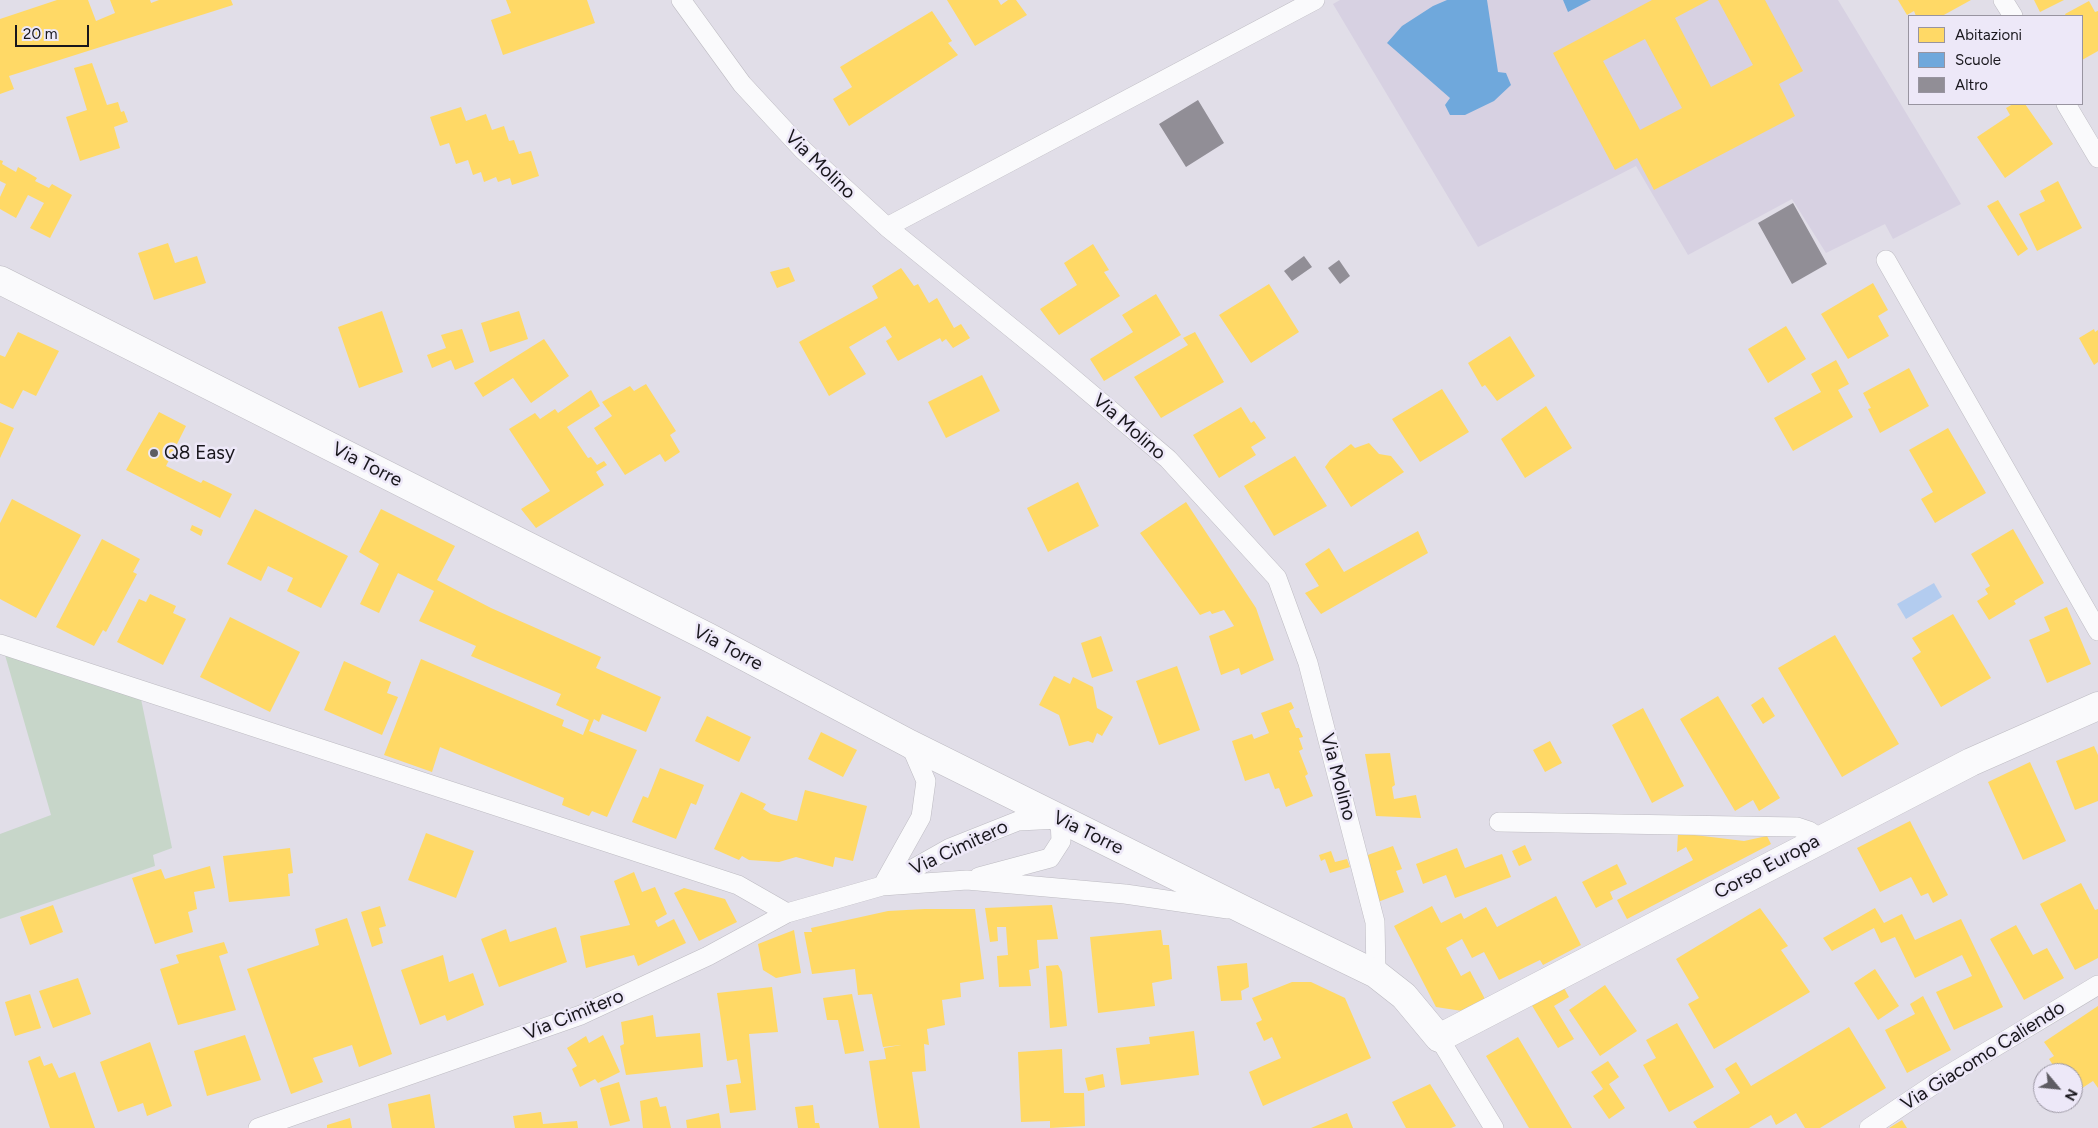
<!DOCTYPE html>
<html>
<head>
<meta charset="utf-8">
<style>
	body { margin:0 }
	#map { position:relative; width:2098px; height:1128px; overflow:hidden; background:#e1dee8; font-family:Figtree,sans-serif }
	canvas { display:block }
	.legend { position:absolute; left:1908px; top:15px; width:175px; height:90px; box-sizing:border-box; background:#ede8f8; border:1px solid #9894a0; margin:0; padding:6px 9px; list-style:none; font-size:15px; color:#18161c }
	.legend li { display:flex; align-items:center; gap:10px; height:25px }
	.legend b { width:25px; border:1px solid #9894a0 }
	.north { position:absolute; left:2033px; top:1063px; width:50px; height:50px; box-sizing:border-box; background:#ede8f8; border:1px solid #9894a0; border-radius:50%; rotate:118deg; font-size:14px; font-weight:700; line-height:20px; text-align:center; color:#18161c }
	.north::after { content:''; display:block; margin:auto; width:18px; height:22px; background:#5e5c63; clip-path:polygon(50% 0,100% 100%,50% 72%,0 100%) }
	.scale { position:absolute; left:15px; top:25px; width:74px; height:22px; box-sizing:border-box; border:2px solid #18161c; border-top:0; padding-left:6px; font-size:15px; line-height:18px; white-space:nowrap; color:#18161c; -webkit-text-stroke:4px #ede8f8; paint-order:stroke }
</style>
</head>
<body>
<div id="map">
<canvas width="2098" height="1128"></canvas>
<ul class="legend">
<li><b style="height:14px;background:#ffd966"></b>Abitazioni</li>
<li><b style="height:14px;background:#6fa8dc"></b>Scuole</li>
<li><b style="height:14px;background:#918e96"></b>Altro</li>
</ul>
<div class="north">N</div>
<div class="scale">20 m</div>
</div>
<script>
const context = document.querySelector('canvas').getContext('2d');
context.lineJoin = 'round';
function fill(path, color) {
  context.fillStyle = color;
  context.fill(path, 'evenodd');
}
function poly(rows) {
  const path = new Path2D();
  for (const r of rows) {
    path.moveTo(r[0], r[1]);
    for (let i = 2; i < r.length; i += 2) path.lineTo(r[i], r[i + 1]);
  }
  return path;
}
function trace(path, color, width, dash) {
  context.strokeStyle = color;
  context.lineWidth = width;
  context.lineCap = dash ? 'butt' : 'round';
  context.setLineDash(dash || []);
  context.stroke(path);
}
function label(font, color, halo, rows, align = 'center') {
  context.font = font + ' Figtree,sans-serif';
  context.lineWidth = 5;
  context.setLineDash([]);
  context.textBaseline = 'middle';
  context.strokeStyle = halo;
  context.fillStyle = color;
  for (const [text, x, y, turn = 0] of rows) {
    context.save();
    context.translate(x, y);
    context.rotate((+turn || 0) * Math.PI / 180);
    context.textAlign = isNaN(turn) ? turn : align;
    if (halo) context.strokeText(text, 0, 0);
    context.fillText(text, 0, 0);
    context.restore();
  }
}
const built = poly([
	[1340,0,1838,0,1961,204,1893,239,1885,224,1826,253,1792,199,1688,255,1636,166,1478,247,1333,4]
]);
const green = poly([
	[5,655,141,699,172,848,153,855,155,866,0,919,0,834,51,815]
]);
const water = poly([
	[1934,583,1942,597,1906,619,1897,604]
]);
const homes = poly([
	[57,0,88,0,96,21,115,13,110,0,150,0,151,3,159,0,231,0,233,5,9,76,14,89,0,94,0,19],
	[506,0,587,0,595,23,503,55,491,20,511,13],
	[947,0,998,0,1001,5,1008,0,1016,0,1027,15,975,46],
	[1652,0,1709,0,1675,18,1711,87,1753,65,1718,0,1765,0,1803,71,1779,84,1795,116,1654,190,1637,158,1615,170,1553,53],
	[1645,39,1682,108,1640,130,1603,61],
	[1898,0,1971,0,1942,16,1916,16,1914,11,1907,15],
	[2034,0,2064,0,2040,12],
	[2089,1,2095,12,2098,11,2098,51,2082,60,2082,16,2066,16,2065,14],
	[932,11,952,41,948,43,958,55,849,126,833,99,852,87,840,67],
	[92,63,107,105,118,102,121,112,124,111,128,122,114,127,120,148,80,161,66,117,87,110,74,68],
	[2013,104,2025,104,2053,144,2005,178,1977,137,2010,115,2006,108],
	[461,107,466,121,486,114,492,130,504,126,509,141,514,140,519,154,531,151,539,176,512,185,510,178,498,182,496,177,484,182,481,172,473,175,468,160,456,164,449,143,440,146,430,117],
	[0,160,3,161,2,164,16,172,18,167,37,178,35,181,49,188,52,184,72,195,50,238,30,228,44,203,28,195,16,218,0,209,0,197,6,184,0,181],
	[2058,181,2082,228,2037,251,2019,214,2045,201,2040,191],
	[1998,200,2028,249,2018,256,1987,206],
	[168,243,175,263,197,256,206,283,154,300,138,253],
	[1093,244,1109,270,1104,272,1120,296,1059,335,1040,309,1077,285,1064,263],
	[789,267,795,281,777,288,770,272],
	[901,268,914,286,918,284,929,303,937,298,954,328,961,324,970,338,953,348,946,339,942,342,940,338,898,361,886,341,892,337,885,326,849,347,866,374,829,396,799,342,878,298,872,286],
	[1873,283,1888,310,1878,316,1889,336,1848,359,1821,314],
	[1269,284,1299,332,1251,363,1219,315],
	[1156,294,1181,335,1104,381,1090,359,1133,332,1122,315],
	[382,311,403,372,359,388,338,327],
	[519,311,528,339,490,352,481,323],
	[1786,326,1806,359,1768,383,1748,349],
	[462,329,474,362,455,370,451,360,432,368,427,355,446,348,441,335],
	[2094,329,2095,332,2098,330,2098,362,2094,365,2079,338],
	[18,332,59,351,36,396,23,390,13,409,0,403,0,355,5,357],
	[1195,332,1224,382,1161,418,1134,377,1188,345,1183,338],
	[1510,336,1535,376,1497,401,1485,385,1482,387,1468,363],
	[544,339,569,376,531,403,513,378,483,397,474,383],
	[1836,360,1849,384,1838,390,1853,417,1793,451,1774,418,1821,392,1811,374],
	[1909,368,1929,406,1880,433,1868,409,1871,408,1863,393],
	[982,375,1000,411,946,438,928,402],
	[646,384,676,431,670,435,680,452,665,462,660,454,625,475,594,428,612,416,602,402,630,386,634,391],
	[1442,389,1469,432,1420,462,1392,419],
	[591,390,600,406,567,427,588,458,591,457,597,465,604,461,607,465,596,472,604,485,536,528,521,509,550,491,509,429,535,413,540,419,555,409,558,413],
	[1546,406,1572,448,1525,478,1501,439],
	[1241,407,1251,423,1254,421,1266,438,1251,447,1256,455,1219,478,1193,435],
	[159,412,186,426,166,466,201,483,203,480,232,494,220,518,126,470],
	[0,422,14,428,0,458],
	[1948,428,1986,493,1935,523,1921,499,1933,492,1909,450],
	[1369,443,1379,454,1391,456,1404,472,1351,507,1325,467,1330,460,1351,444,1355,448],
	[1295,456,1327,506,1274,536,1244,486],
	[1078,482,1099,526,1048,552,1027,508],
	[12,499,81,535,36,618,0,599,0,523],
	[1186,502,1256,608,1274,660,1241,675,1239,668,1221,675,1209,636,1234,626,1224,610,1212,614,1210,611,1200,615,1140,533],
	[255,509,348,556,321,608,287,591,293,578,268,566,261,581,227,564],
	[381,509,455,546,437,580,491,608,601,657,596,668,661,697,646,732,602,714,599,722,594,719,589,731,637,750,607,817,592,811,589,816,562,805,564,798,440,747,432,772,384,755,421,659,564,720,562,726,583,735,589,720,556,705,561,694,471,656,476,646,419,621,434,591,398,573,379,613,360,604,379,564,359,552],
	[192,525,203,530,201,536,190,530],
	[2013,529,2044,583,2014,601,2016,604,1989,620,1977,601,1988,594,1985,589,1990,586,1971,554],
	[1418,531,1428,553,1321,614,1305,593,1319,586,1305,564,1329,548,1344,572],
	[102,539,140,559,133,572,137,574,106,632,103,630,94,646,56,627],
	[150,594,176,606,173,613,186,619,163,665,117,642,139,599,146,602],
	[2067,607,2091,664,2047,683,2029,640,2050,631,2044,617],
	[1953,614,1991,678,1941,707,1912,658,1921,652,1912,638],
	[230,617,300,652,270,712,200,677],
	[1835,635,1899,744,1842,777,1778,668],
	[1101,636,1113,671,1092,678,1081,643],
	[344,661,391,682,387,693,398,697,382,735,324,710],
	[1177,666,1200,730,1159,745,1136,681],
	[1054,676,1070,684,1073,677,1093,687,1097,708,1113,717,1102,736,1097,733,1093,743,1088,741,1069,746,1059,715,1039,705],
	[1718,696,1780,798,1759,811,1753,800,1735,811,1680,719],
	[1763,697,1775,716,1763,724,1751,705],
	[1291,702,1294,708,1289,711,1296,728,1299,728,1303,737,1299,738,1303,749,1299,751,1308,774,1305,776,1313,796,1286,807,1279,788,1275,789,1269,773,1245,781,1232,741,1252,734,1254,739,1269,733,1261,713],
	[1643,708,1684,786,1652,803,1612,725],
	[707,716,751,737,739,762,695,741],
	[821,732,857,750,843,777,808,759],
	[1550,741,1562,763,1545,772,1533,750],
	[2094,746,2098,755,2098,801,2075,810,2056,761],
	[1390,753,1395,785,1392,787,1394,799,1416,795,1421,818,1376,816,1365,754],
	[2030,762,2066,841,2023,860,1988,782],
	[660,768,704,785,696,805,691,803,676,839,632,822,643,796,648,798],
	[805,790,867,806,853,861,835,857,833,867,796,857,779,862,749,860,742,856,739,860,714,849,741,792,766,804,763,809,771,814,797,821],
	[1910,821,1948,895,1933,903,1928,893,1921,896,1911,877,1880,892,1857,848],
	[426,833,474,851,456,898,408,880],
	[1678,833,1744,841,1767,836,1771,844,1627,919,1617,900,1693,860,1686,847,1677,852],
	[1525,845,1532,860,1519,866,1512,851],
	[1393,846,1402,869,1396,871,1404,892,1378,902,1362,857],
	[290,848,293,873,288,874,290,896,229,902,223,856],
	[1457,848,1465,868,1502,854,1511,877,1455,898,1446,875,1423,884,1416,864],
	[1331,851,1335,862,1347,859,1350,867,1330,873,1325,859,1321,861,1319,855],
	[1617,864,1627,884,1610,892,1613,899,1596,908,1582,882],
	[210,866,215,888,194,892,197,909,188,912,193,932,155,944,132,878,161,869,165,879],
	[634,872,642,892,655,887,667,914,655,921,658,927,674,919,686,943,638,966,634,955,586,968,580,936,630,925,614,881],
	[2081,883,2095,910,2098,909,2098,958,2075,970,2040,904],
	[684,888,725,899,737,922,699,941,674,893],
	[1556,896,1581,945,1543,965,1540,960,1499,980,1484,952,1472,958,1462,939,1446,948,1461,976,1470,971,1485,999,1462,1011,1436,1007,1394,926,1432,906,1441,923,1461,913,1464,919,1486,907,1497,927],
	[53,905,63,932,30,945,20,917],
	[1052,905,1058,939,1037,940,1039,968,1029,970,1031,986,999,987,997,956,1008,955,1006,927,997,927,998,941,990,942,985,908],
	[380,906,386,926,379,928,383,943,372,947,361,912],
	[1760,908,1788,946,1781,950,1810,992,1714,1049,1688,1004,1699,998,1676,959],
	[1875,908,1884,923,1902,914,1915,940,1961,919,2003,1007,1954,1030,1936,992,1972,976,1962,955,1915,978,1895,937,1881,943,1874,928,1832,951,1823,938],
	[925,909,975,909,984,979,960,983,961,997,942,1000,945,1025,927,1029,929,1045,924,1044,926,1071,912,1072,920,1128,879,1128,869,1061,886,1059,884,1048,901,1045,883,1047,872,994,858,995,855,969,812,974,804,932,812,932,811,928,888,911],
	[347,918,392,1054,359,1067,352,1045,313,1058,323,1082,291,1094,247,969,319,945,315,929],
	[2016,925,2033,955,2047,948,2064,978,2024,1000,1990,939],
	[556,927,567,962,499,987,481,939,506,929,510,942],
	[794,930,801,973,776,978,763,970,758,944],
	[1161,930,1163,945,1169,945,1172,979,1152,983,1155,1006,1098,1013,1090,937],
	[224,942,228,953,219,956,236,1010,178,1025,160,969,179,963,176,955],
	[443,955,449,982,473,973,484,1005,447,1021,445,1015,420,1025,401,970],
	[1247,963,1249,987,1241,991,1242,1000,1221,1001,1217,966],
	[1058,965,1062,972,1067,1026,1050,1028,1046,966],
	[1875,969,1899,1006,1878,1020,1854,983],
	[78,978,91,1014,53,1028,39,991],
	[1292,982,1311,982,1345,998,1371,1058,1263,1106,1249,1072,1281,1058,1272,1037,1264,1041,1256,1023,1262,1020,1252,998],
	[1605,985,1637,1031,1600,1056,1569,1010],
	[1563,986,1569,997,1554,1006,1574,1039,1558,1048,1531,1004],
	[772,987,778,1032,749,1034,756,1110,730,1113,726,1085,741,1083,737,1059,727,1061,717,993],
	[30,994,41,1028,15,1036,5,1002],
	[852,994,864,1051,845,1054,838,1020,827,1020,823,998],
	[1923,996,1951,1050,1907,1073,1885,1030,1915,1014,1910,1004],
	[2098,1006,2098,1088,2093,1081,2073,1094,2073,1073,2058,1073,2049,1059,2054,1056,2044,1042],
	[653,1015,656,1037,700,1033,703,1067,626,1075,620,1046,624,1044,621,1022],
	[1677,1023,1714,1087,1669,1112,1643,1065,1656,1058,1646,1040],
	[1849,1027,1886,1088,1820,1128,1805,1128,1796,1113,1776,1125,1771,1115,1749,1128,1697,1128,1693,1122,1740,1093,1725,1069,1736,1062,1751,1086],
	[1194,1031,1199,1075,1121,1085,1116,1048,1150,1044,1149,1037],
	[245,1035,261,1080,207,1096,194,1051],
	[603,1035,620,1072,598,1083,595,1079,580,1087,572,1069,577,1066,567,1048,586,1036,589,1043],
	[1518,1037,1572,1128,1529,1128,1486,1056],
	[150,1042,172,1106,147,1116,143,1103,118,1112,100,1062],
	[1062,1049,1064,1093,1084,1093,1085,1126,1050,1128,1050,1121,1021,1122,1018,1052],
	[40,1056,44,1066,52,1063,59,1078,75,1072,95,1128,50,1128,28,1061],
	[1608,1061,1619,1077,1609,1084,1625,1108,1609,1119,1593,1096,1603,1089,1591,1072],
	[1103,1074,1105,1087,1088,1091,1085,1078],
	[619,1082,630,1121,610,1126,600,1088],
	[1430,1084,1456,1126,1451,1128,1406,1128,1392,1102],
	[430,1094,435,1128,392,1128,388,1104],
	[657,1097,660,1107,666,1106,671,1128,643,1128,640,1101],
	[813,1105,815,1123,819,1123,820,1128,798,1128,795,1107],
	[541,1112,543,1124,577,1121,578,1128,515,1128,513,1116],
	[719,1113,721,1128,687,1128,686,1120],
	[1347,1113,1353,1128,1311,1128],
	[350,1118,352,1128,327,1128,327,1125],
	[1902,1120,1907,1128,1889,1128]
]);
const schools = poly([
	[1447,0,1487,0,1498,72,1506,73,1511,85,1494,101,1465,115,1450,115,1445,105,1450,98,1387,43,1402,26,1433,6],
	[1563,0,1591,0,1568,12]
]);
const building = poly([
	[1198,100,1224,143,1186,167,1159,124],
	[1793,203,1827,264,1792,284,1758,223],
	[1304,256,1312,267,1292,281,1284,271],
	[1339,260,1350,276,1340,284,1328,268]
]);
const minor = poly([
	[681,0,742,84,803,150,887,227,1051,360,1168,459,1277,578,1308,663,1375,922,1376,974],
	[2003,0,2013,16],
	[2066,104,2098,158],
	[887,227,1315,0],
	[1886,260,2098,631],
	[0,644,738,885,787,913],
	[1499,822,1797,827,1809,831,1821,839],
	[888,883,950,848,1018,821,1060,819,1061,841,1050,858,979,877],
	[883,885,921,817,926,781,910,744],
	[1439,1038,1494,1128],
	[258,1128,581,1015,708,956,787,913,882,886,967,880,1125,894,1228,909],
	[1869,1128,1945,1077,2098,985]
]);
const secondary = poly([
	[0,280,708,637,910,744,1248,912,1376,974,1404,996,1439,1038,1971,762,2098,706]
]);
const markers = [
	[154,453,5,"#5e5c63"]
];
const streetNames = [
	["Via Molino",820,165,44],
	["Via Molino",1129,427,41],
	["Via Torre",367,465,27],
	["Via Torre",728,648,28],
	["Via Molino",1338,777,75],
	["Via Torre",1088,833,26],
	["Via Cimitero",959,848,-25],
	["Corso Europa",1767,867,-28],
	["Via Cimitero",574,1015,-22],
	["Via Giacomo Caliendo",1983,1056,-32]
];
const poiNames = [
	["Q8 Easy",164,453]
];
fill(built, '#d7d1e2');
fill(green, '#c7d6c9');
fill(water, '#b3ccef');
fill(homes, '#ffd966');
fill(schools, '#6fa8dc');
fill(building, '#918e96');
trace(minor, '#bdbbc2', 20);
trace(secondary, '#bdbbc2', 29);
trace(minor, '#fafafc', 19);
trace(secondary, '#fafafc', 28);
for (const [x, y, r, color] of markers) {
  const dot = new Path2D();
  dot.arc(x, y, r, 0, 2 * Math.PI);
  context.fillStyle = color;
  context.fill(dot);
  trace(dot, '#ede8f8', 2);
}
label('19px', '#18161c', '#ede8f8', streetNames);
label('19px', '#18161c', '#ede8f8', poiNames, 'left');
</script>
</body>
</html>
